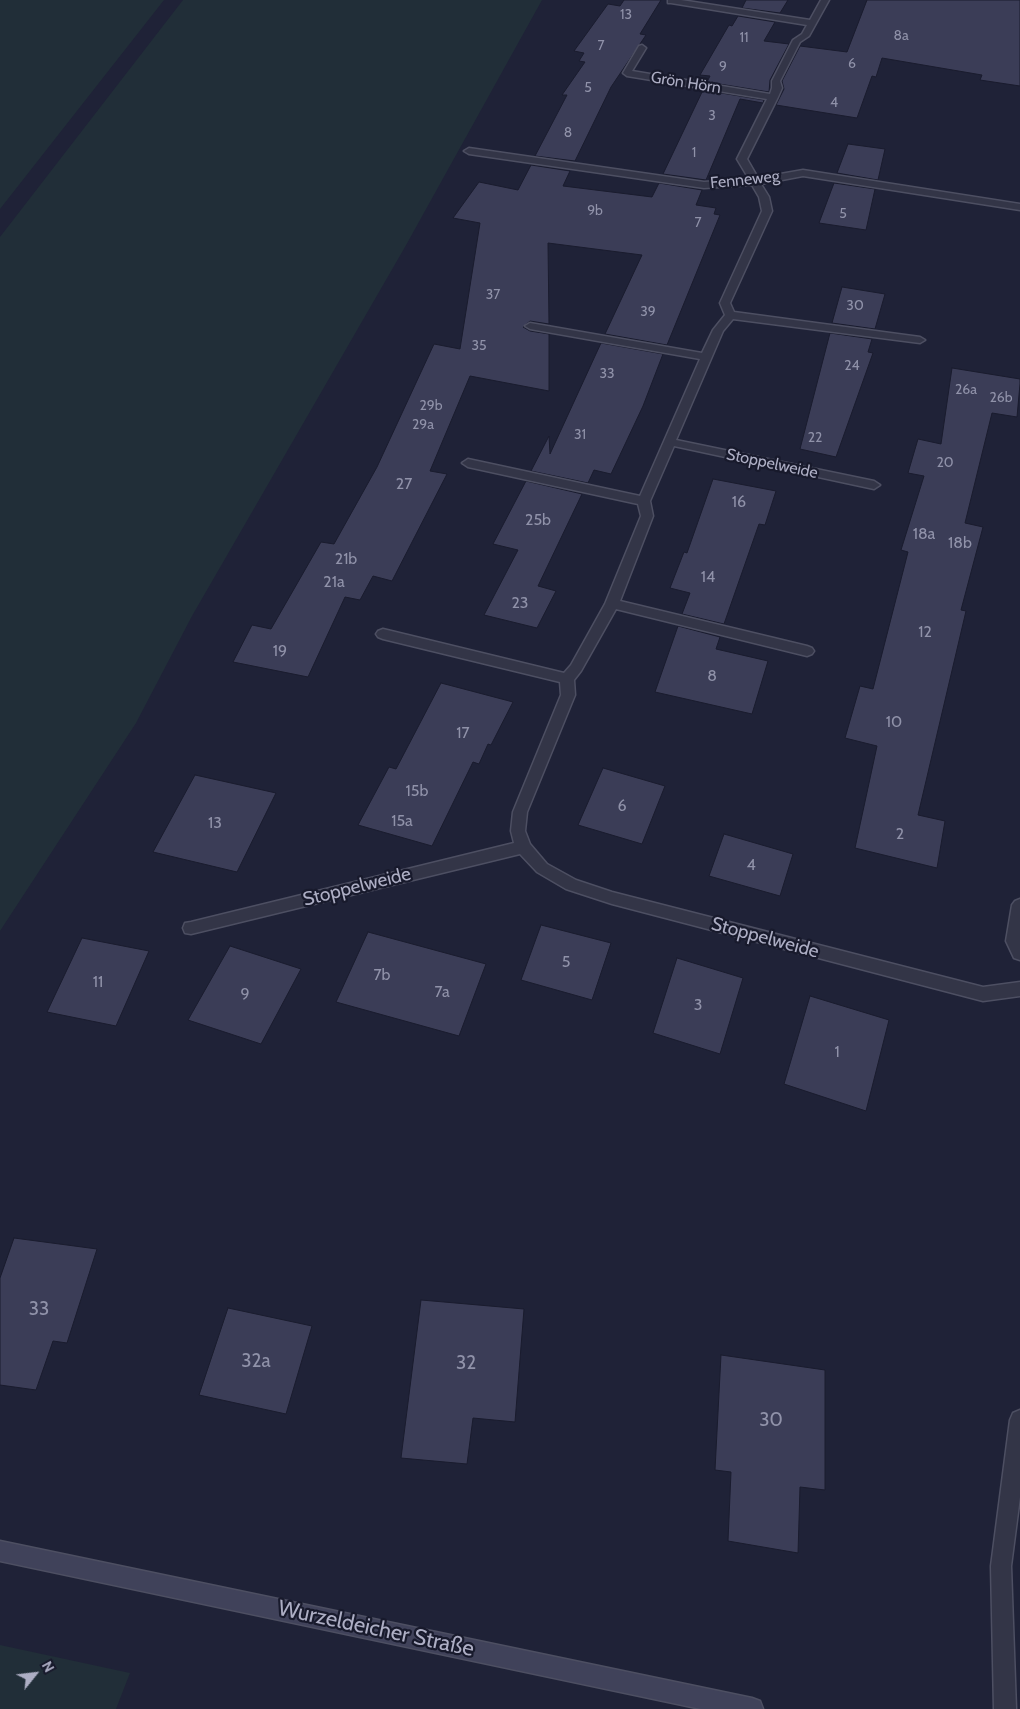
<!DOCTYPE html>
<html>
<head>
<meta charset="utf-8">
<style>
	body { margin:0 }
	#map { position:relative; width:1020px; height:1709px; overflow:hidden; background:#1f2237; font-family:Cabin,sans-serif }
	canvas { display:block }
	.north { position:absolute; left:10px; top:1649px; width:50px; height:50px; -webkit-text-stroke:4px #181a2c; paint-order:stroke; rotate:61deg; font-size:14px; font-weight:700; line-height:20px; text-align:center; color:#adaec4 }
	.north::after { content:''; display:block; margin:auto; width:18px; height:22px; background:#adaec4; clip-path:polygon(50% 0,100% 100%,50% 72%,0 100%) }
</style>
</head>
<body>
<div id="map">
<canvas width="1020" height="1709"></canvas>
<div class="north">N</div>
</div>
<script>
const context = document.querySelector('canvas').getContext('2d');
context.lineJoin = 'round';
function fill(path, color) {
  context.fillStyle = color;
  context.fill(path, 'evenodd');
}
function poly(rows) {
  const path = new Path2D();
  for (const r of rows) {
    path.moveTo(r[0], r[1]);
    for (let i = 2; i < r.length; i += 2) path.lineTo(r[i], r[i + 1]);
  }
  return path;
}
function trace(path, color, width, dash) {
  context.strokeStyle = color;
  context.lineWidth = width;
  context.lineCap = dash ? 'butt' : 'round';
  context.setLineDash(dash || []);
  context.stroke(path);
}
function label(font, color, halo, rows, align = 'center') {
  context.font = font + ' Cabin,sans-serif';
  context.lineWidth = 4.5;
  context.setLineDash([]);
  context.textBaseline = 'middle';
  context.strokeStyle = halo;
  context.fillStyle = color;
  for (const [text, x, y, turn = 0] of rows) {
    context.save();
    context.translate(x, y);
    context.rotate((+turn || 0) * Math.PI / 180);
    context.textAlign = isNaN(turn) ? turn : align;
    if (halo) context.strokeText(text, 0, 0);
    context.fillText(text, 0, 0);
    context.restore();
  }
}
const green = poly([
	[0,0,164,0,0,209],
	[183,0,542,0,405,247,192,616,136,723,0,931,0,237],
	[0,1645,130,1673,116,1709,0,1709]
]);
const building = poly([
	[624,0,661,0,640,34,646,35,611,87,575,161,535,156,567,95,562,95,585,62,579,61,584,53,574,51,608,4,620,6,624,0],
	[746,0,788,0,780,13,742,8,746,0],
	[867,0,1020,0,1020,86,980,80,982,75,882,58,876,77,872,76,857,118,776,105,784,89,782,81,800,46,847,52,867,0],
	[738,16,775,22,764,41,789,44,770,80,769,92,707,82,710,76,700,75,729,25,732,26,738,16],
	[703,90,764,100,763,103,740,99,706,180,663,174,703,90],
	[848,144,885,149,878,180,837,173,848,144],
	[531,165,570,171,563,186,652,197,659,183,702,190,696,205,716,208,714,214,720,215,667,345,605,334,642,255,548,243,549,324,530,321,523,327,530,331,549,334,549,391,470,376,430,471,447,474,392,581,373,576,360,600,345,597,308,677,233,662,252,625,271,629,321,542,334,544,377,467,434,344,460,349,480,223,453,218,479,182,518,190,531,165],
	[834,183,875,189,866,230,819,223,834,183],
	[842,287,885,294,875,329,832,323,842,287],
	[830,333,872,339,868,352,873,353,836,457,800,449,830,333],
	[601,343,663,354,643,406,611,474,594,470,588,483,531,471,549,436,550,454,601,343],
	[952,368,1020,379,1020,384,1017,417,992,413,965,523,983,527,961,610,966,611,918,815,945,821,937,868,855,848,877,746,845,738,860,686,873,689,908,552,901,550,924,476,908,473,918,439,941,444,952,368],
	[713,479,776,491,765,525,759,524,724,624,682,614,690,593,670,588,684,552,687,553,713,479],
	[526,481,582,494,538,586,556,591,537,628,484,615,518,550,493,544,526,481],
	[678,626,720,637,716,649,768,661,752,714,655,692,678,626],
	[441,683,513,702,491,745,488,744,479,764,473,762,432,846,358,825,389,767,396,769,441,683],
	[603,768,665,786,642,844,578,825,603,768],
	[195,775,276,793,237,872,153,852,195,775],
	[724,834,793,854,780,896,709,876,724,834],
	[541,925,611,943,592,1000,521,980,541,925],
	[368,932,486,964,459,1036,336,1002,368,932],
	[82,938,149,951,116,1026,47,1012,82,938],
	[230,946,301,969,261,1044,188,1020,230,946],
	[677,958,743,978,720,1054,653,1033,677,958],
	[810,996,889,1020,866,1111,784,1084,810,996],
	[14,1238,97,1249,67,1343,53,1341,36,1390,0,1385,0,1278,14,1238],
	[421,1300,524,1309,515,1422,473,1418,467,1464,401,1458,421,1300],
	[228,1308,312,1326,286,1414,199,1395,228,1308],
	[721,1355,825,1370,825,1490,800,1487,798,1553,728,1541,731,1472,715,1470,721,1355]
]);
const minor = poly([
	[668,0,681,0,810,20,821,0,829,0,809,36,800,42,780,81,782,88,778,97,747,159,758,178,803,170,1020,204,1020,210,803,176,761,184,769,197,772,211,730,303,734,312,920,337,925,340,920,343,733,319,723,331,676,440,874,481,880,485,874,489,674,446,650,501,653,516,620,601,807,646,812,648,814,651,812,654,807,656,616,609,581,671,574,680,575,695,527,812,525,831,530,844,547,864,576,880,612,892,983,987,1020,982,1020,996,983,1001,612,904,566,889,537,872,520,854,191,934,185,933,183,928,185,923,191,922,514,843,511,831,513,812,561,695,560,682,383,639,378,637,376,634,378,631,383,629,564,673,571,665,605,604,641,516,638,504,468,467,462,463,468,459,640,496,700,359,530,329,525,326,530,323,702,353,713,330,725,315,720,303,762,211,759,197,752,185,704,188,469,154,464,151,469,148,704,182,749,179,737,159,767,99,627,76,623,73,639,46,642,45,646,48,632,71,770,94,772,88,772,81,793,40,802,34,807,25,671,3,668,3,668,0],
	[1020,899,1020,960,1014,958,1006,941,1012,905,1015,901,1020,899],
	[1020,1410,1020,1497,1011,1566,1016,1709,994,1709,991,1566,1010,1420,1013,1413,1020,1410]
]);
const secondary = poly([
	[0,1541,752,1698,760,1701,763,1709,701,1709,0,1561,0,1541]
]);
const farNumbernames = [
	["13",626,15],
	["8a",901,36],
	["11",744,38],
	["7",601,46],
	["6",852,64],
	["9",723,67],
	["5",588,88],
	["4",834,103],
	["3",712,116],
	["8",568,133],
	["1",694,153],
	["9b",595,211],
	["5",843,214],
	["7",698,223],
	["37",493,295],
	["30",855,306],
	["39",648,312],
	["35",479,346],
	["24",852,366],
	["33",607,374],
	["26a",966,390],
	["26b",1001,398],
	["29b",431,406],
	["29a",423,425],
	["31",580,435],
	["22",815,438],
	["20",945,463]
];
const farStreetnames = [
	["Grön Hörn",686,83,9],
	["Fenneweg",745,180,-6],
	["Stoppelweide",772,464,12]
];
const numberNames = [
	["27",404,484],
	["16",739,502],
	["25b",538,520],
	["18a",924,534],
	["18b",960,543],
	["21b",346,559],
	["14",708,577],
	["21a",334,582],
	["23",520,603],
	["12",925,632],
	["19",280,651],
	["8",712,676],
	["10",894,722],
	["17",463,733],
	["15b",417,791],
	["6",622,806],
	["15a",402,821],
	["13",215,823],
	["2",900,834],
	["4",751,865],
	["5",566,962],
	["7b",382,975],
	["11",98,982],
	["7a",442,992],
	["9",245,994],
	["3",698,1005],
	["1",837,1052]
];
const streetNames = [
	["Stoppelweide",357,887,-14],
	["Stoppelweide",765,938,15]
];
const nearNumbernames = [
	["33",39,1309],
	["32a",256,1361],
	["32",466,1363],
	["30",771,1420]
];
const nearStreetnames = [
	["Wurzeldeicher Straße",376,1629,12]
];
fill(green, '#212e38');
fill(building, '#3b3d57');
trace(building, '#1a1c2e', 1);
trace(minor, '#4d4f62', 3);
trace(secondary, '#4d4f62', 3);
fill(minor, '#333547');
fill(secondary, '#40425a');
label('14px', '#9092a9', null, farNumbernames);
label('16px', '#adaec4', '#181a2c', farStreetnames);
label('16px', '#9092a9', null, numberNames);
label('19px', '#adaec4', '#181a2c', streetNames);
label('19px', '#9092a9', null, nearNumbernames);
label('22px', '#adaec4', '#181a2c', nearStreetnames);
</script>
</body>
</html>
